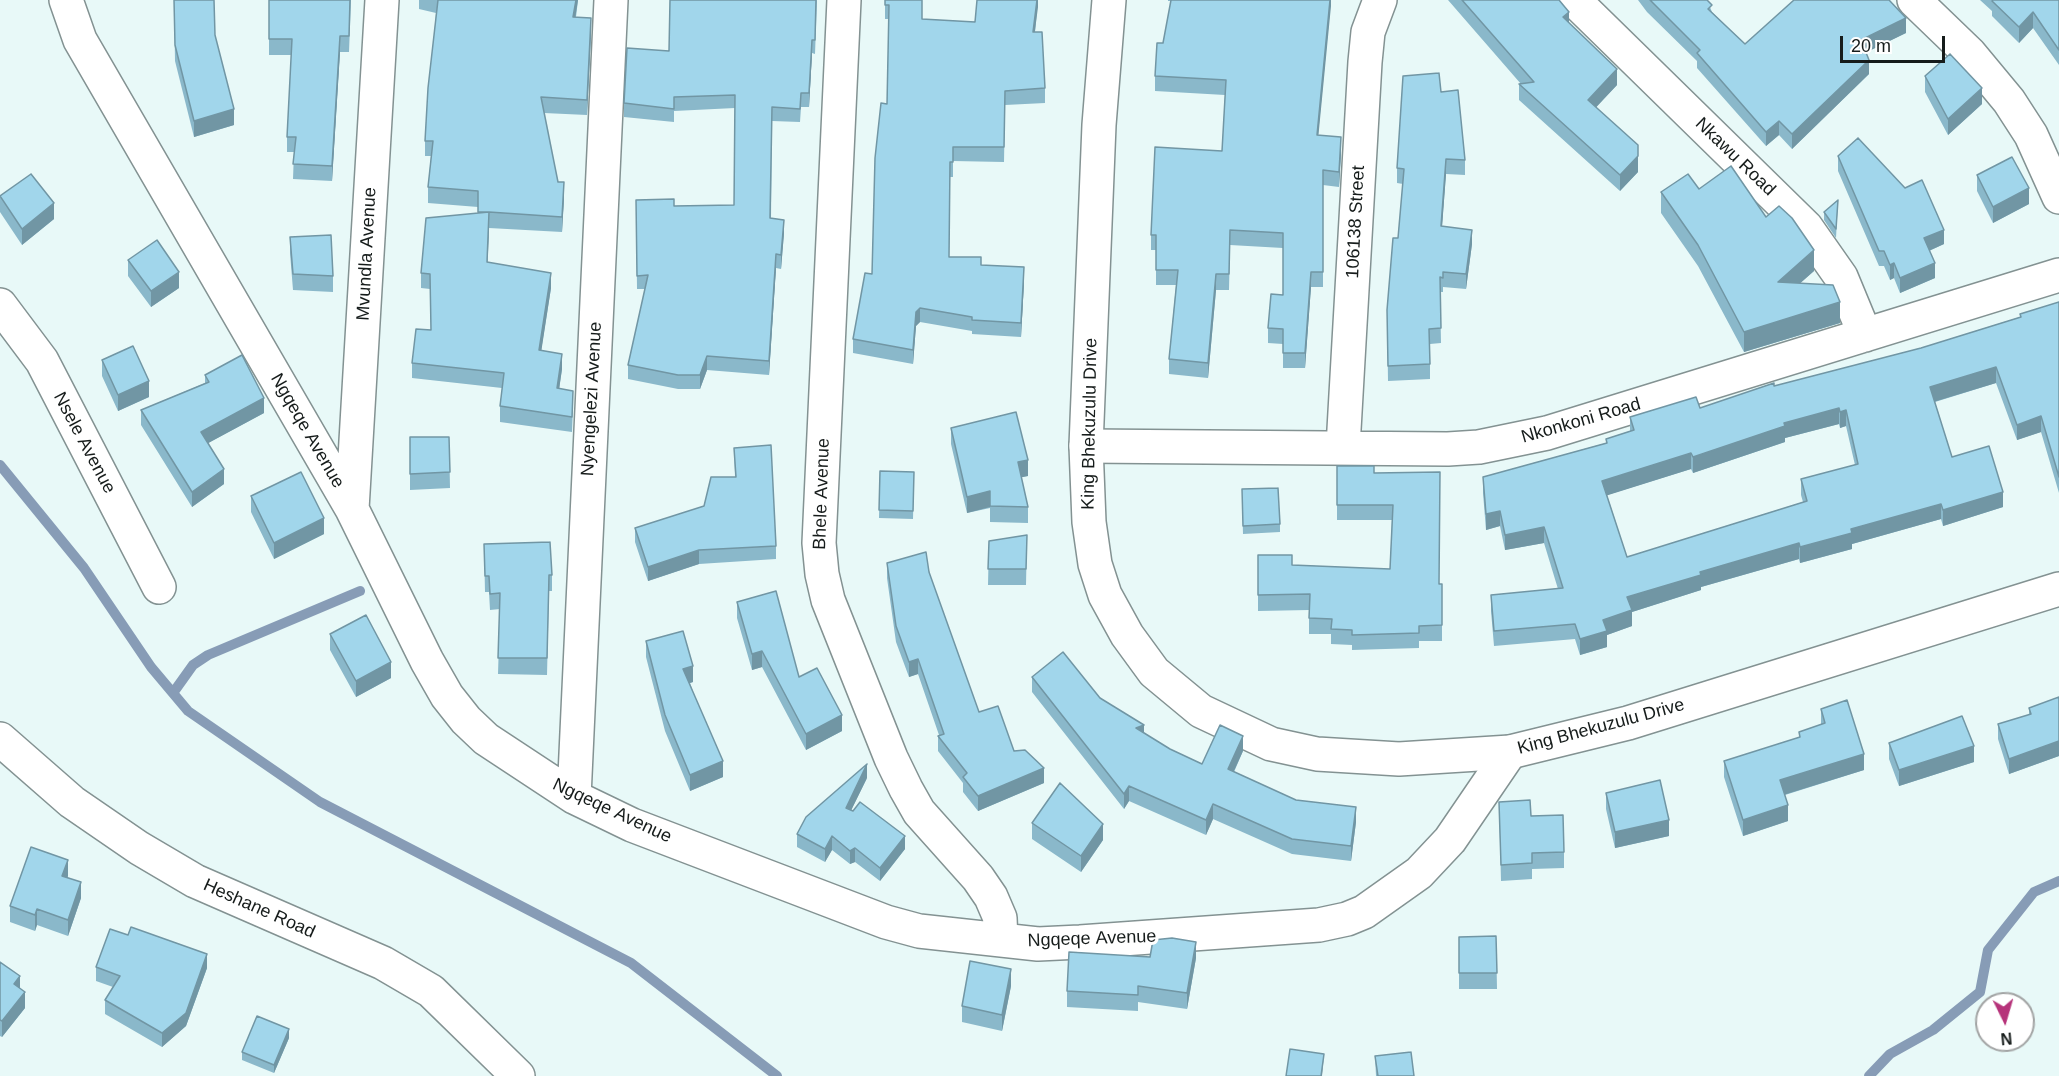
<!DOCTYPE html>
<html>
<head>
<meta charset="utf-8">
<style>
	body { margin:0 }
	#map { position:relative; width:2059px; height:1076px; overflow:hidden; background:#e8f9f8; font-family:Arial,sans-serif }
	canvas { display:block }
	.north { position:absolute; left:1975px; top:992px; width:60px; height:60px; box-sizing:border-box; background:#fff; border:2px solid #a2a4a4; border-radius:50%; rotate:175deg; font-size:16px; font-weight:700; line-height:24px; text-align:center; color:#161c1b }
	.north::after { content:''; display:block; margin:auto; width:21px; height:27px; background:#b6337a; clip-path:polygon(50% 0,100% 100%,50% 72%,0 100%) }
	.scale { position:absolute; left:1840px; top:36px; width:105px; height:27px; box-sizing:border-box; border:3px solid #161c1b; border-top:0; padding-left:8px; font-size:18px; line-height:21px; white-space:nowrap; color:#161c1b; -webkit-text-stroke:4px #fff; paint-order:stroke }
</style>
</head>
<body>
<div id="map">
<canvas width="2059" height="1076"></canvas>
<div class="north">N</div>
<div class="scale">20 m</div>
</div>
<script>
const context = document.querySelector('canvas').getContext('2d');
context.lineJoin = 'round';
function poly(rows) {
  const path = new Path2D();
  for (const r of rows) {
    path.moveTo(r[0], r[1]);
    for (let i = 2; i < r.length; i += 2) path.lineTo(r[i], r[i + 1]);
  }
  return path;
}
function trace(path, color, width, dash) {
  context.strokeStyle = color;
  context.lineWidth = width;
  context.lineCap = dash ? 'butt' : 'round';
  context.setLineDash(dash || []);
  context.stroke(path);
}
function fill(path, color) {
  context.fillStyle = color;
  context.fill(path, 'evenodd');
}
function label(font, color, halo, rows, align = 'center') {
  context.font = font + ' Arial,sans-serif';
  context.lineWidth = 6;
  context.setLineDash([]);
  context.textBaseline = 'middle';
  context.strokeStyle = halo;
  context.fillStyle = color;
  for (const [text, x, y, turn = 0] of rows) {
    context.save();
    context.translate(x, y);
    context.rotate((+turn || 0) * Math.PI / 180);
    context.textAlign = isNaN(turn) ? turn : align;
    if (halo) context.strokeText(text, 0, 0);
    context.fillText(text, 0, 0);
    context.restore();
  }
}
const stream = poly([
	[0,465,84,568,151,667,188,711,320,802,631,963,777,1076],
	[173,693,193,665,208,655,360,591],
	[1869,1076,1890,1054,1933,1030,1980,992,1988,950,2034,892,2059,881]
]);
const minor = poly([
	[66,0,80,40,352,509,427,661,447,696,466,720,486,739,574,797,632,825,886,922,919,931,1038,944,1080,942,1319,925,1347,919,1364,912,1419,873,1450,840,1510,752],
	[844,0,819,543,822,574,828,600,891,758,906,789,919,812,978,878,991,897,1000,918,1001,940],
	[1574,0,1806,227,1841,277,1865,335],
	[1914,0,1970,54,2009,101,2031,135,2059,197],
	[0,305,42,361,159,587],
	[1086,446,1448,449,1479,447,1547,433,2059,275],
	[1343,447,1365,62,1368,32,1380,0],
	[352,509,382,0],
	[0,739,72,802,139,848,195,881,383,963,431,991,518,1076],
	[574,797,611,0]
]);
const tertiary = poly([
	[1109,0,1099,125,1086,446,1089,522,1095,564,1105,595,1127,635,1154,672,1201,711,1271,744,1317,754,1399,759,1510,752,1628,723,2059,589]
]);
const wall = poly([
	[174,0,215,35,234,125,194,137,175,61],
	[269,0,351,0,349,52,340,52,332,181,293,179,294,152,287,152,287,137,292,55,269,55],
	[419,0,578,0,576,17,591,33,587,115,544,113,558,182,564,198,562,232,489,228,487,263,551,288,541,351,562,369,559,389,573,406,572,432,500,422,500,406,502,388,412,378,412,363,431,330,430,289,421,288,421,273,478,213,478,207,428,203,428,187,431,156,425,156,425,141,436,13,419,9],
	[817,0,815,54,812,53,809,107,801,107,800,122,772,121,771,219,784,233,781,269,776,268,769,375,707,370,700,389,678,389,628,379,628,365,645,289,637,289,636,200,674,206,734,205,735,108,674,111,674,122,624,117,624,103,669,51],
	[885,0,922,19,975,22,1038,0,1035,32,1045,88,1045,103,1005,105,1004,162,953,161,953,177,950,177,949,257,981,265,1024,282,1021,337,972,334,972,331,920,322,916,326,913,364,853,353,853,339,872,274,887,104,889,19,885,19],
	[1168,0,1331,0,1318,135,1341,153,1339,187,1323,185,1323,287,1311,287,1305,368,1283,368,1283,344,1268,343,1268,328,1283,295,1283,248,1230,245,1229,290,1216,290,1208,378,1169,374,1169,359,1176,285,1156,285,1156,250,1151,250,1151,235,1222,151,1225,95,1155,91,1155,76,1163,43,1171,1,1168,1],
	[1448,0,1559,0,1569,23,1617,85,1596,107,1638,172,1620,191,1519,100,1519,84,1521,84],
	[1638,0,1707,0,1712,12,1745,44,1906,33,1866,52,1869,74,1792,149,1779,135,1766,146,1697,68,1697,61,1647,12],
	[1980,0,2059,0,2059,65,2033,28,2019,43,1992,16,1992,11],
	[1925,76,1982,104,1948,135,1925,92],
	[1441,92,1465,160,1465,175,1446,174,1442,226,1472,244,1466,289,1443,287,1443,292,1440,292,1441,343,1430,344,1430,379,1388,381,1387,310,1398,238,1403,184,1397,183,1397,168],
	[1838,156,1944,244,1929,251,1935,278,1900,293,1894,278,1890,280,1884,266,1879,266,1838,171],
	[1977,175,2029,204,1993,223,1977,191],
	[1699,189,1766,217,1814,271,1800,283,1840,323,1744,352,1698,266,1661,213,1661,192],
	[0,196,54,219,22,245,0,212],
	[1838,200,1836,238,1824,220,1824,212],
	[290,237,333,276,333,292,293,290,290,253],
	[128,260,179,288,151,307,128,276],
	[2059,302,2059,493,2041,432,2017,440,1996,383,1935,402,1952,457,2003,507,1943,526,1941,519,1852,544,1852,549,1800,563,1799,559,1701,587,1701,590,1632,612,1632,626,1607,635,1607,647,1580,655,1575,639,1494,646,1491,611,1491,595,1558,589,1544,543,1505,550,1500,526,1486,530,1483,493,1483,477,1606,443,1606,439,1630,431,1630,417,1700,408,1774,386,1921,348,2020,317,2020,314],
	[1839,424,1840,428,1846,426,1855,465,1801,479,1801,495,1803,502,1627,557,1607,495,1691,469,1693,473,1785,442,1785,438],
	[102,360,149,397,118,411,102,376],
	[205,375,264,413,208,443,224,484,192,507,141,425,141,410,205,383],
	[951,428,1028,476,1021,477,1028,507,1028,523,990,522,990,508,967,513,951,444],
	[410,437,449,437,450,488,410,490],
	[734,448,776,546,776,559,699,564,648,581,635,542,635,528,704,506,735,477],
	[1337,466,1374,473,1440,584,1442,584,1442,641,1419,641,1419,648,1352,650,1352,645,1331,644,1331,634,1309,634,1309,610,1258,611,1258,555,1292,565,1390,569,1392,520,1337,520],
	[880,471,914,472,913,519,879,518],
	[251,496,324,534,274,559,251,512],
	[1242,497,1280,524,1280,532,1243,534],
	[1027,535,1026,585,988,585,989,541],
	[484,544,552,575,552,591,549,591,547,675,498,674,500,609,490,610,489,592,485,592],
	[887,563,929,572,979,712,1044,783,978,811,963,792,963,783,938,751,938,736,939,735,918,674,909,677,896,642,887,578],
	[737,602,799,677,842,731,806,750,762,667,752,670,737,618],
	[330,634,391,678,356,697,330,650],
	[646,641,693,682,690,683,723,777,690,791,665,731,646,657],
	[1032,677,1100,698,1144,733,1170,749,1202,764,1243,751,1234,772,1296,800,1356,822,1351,861,1292,854,1213,819,1206,835,1129,801,1124,809,1032,692],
	[2059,697,2059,756,2009,774,1998,739,1998,724,2029,715,2029,708],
	[1821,709,1864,770,1785,795,1788,821,1743,836,1724,777,1724,761,1799,738,1799,732,1821,725],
	[1889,743,1974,762,1899,786,1889,759],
	[867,778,851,810,905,849,880,881,855,862,850,864,832,850,825,862,797,847,797,834],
	[1606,793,1669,836,1615,848,1606,809],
	[1499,802,1531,816,1564,852,1564,868,1532,869,1532,879,1501,881],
	[1032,823,1103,840,1081,872,1032,839],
	[68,876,67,878,81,898,68,936,37,925,35,931,10,922,10,906],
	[128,935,207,968,186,1026,162,1047,105,1014,105,1000,113,987,96,981,96,967],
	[1496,936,1497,989,1459,989,1459,937],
	[1150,957,1196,958,1187,1009,1138,1002,1138,1011,1067,1007,1067,991],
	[0,962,20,988,25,1008,2,1037,0,1036],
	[1011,986,1002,1031,962,1022,962,1006],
	[289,1038,274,1073,242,1060,242,1052],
	[1375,1056,1414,1076,1376,1076]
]);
const shadedWall = poly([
	[576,0,578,0,573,32,573,17],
	[1037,0,1038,0,1038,7,1033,46,1033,32],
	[1330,0,1331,0,1331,6,1317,150,1317,135],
	[1569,12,1569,28,1563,17],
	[2033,12,2033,28,2019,43,2019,27],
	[591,18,591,33,587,115,587,100],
	[1906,18,1906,33,1861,55,1861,40],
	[340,36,340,52,332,181,332,166],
	[812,40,812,53,809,107,809,93],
	[1869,60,1869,74,1792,149,1792,134],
	[1617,69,1617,85,1588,116,1588,100],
	[1982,88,1982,104,1948,135,1948,119],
	[234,109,234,125,194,137,194,121],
	[1779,121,1779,135,1766,146,1766,132],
	[1341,137,1341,153,1339,187,1339,172],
	[1638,156,1638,172,1620,191,1620,175],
	[1446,159,1446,174,1441,241,1441,226],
	[564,182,564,198,562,232,562,217],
	[2029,188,2029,204,1993,223,1993,207],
	[54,203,54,219,22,245,22,229],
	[489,212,489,228,487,278,487,262],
	[784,220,784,233,781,269,781,255],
	[1472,230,1472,244,1466,289,1466,274],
	[1944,230,1944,244,1924,253,1924,238],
	[1814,250,1814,271,1778,303,1778,282],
	[776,254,776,268,769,375,769,361],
	[1894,263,1894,278,1890,280,1890,265],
	[1935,263,1935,278,1900,293,1900,278],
	[1024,267,1024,282,1021,337,1021,323],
	[179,272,179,288,151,307,151,291],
	[1311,272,1311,287,1305,368,1305,353],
	[551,273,551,288,539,366,539,350],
	[1216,274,1216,290,1208,378,1208,363],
	[1840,302,1840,323,1744,352,1744,332],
	[920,308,920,322,916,326,913,364,913,350,916,312],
	[562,354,562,369,557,404,557,388],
	[707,356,707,370,700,389,700,375],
	[1996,367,1996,383,1930,403,1930,387],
	[149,381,149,397,118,411,118,395],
	[264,398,264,413,201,447,201,432],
	[1839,408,1839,424,1785,438,1785,442,1693,473,1693,457,1784,423],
	[1846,410,1846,426,1840,428,1840,412],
	[2041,416,2041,432,2017,440,2017,425],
	[1691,453,1691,469,1602,497,1602,481],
	[1028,460,1028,476,1018,478,1018,462],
	[224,469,224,484,192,507,192,492],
	[990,491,990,507,967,513,967,497],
	[2003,492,2003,507,1943,526,1943,510],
	[1941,504,1941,519,1852,544,1852,549,1800,563,1800,547,1851,529],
	[1500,511,1500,526,1486,530,1486,514],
	[324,518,324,534,274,559,274,543],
	[1544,527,1544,543,1505,550,1505,535],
	[1799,543,1799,559,1701,587,1701,590,1632,612,1632,626,1607,635,1607,647,1580,655,1580,639,1627,597,1700,572],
	[699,550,699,564,648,581,648,567],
	[762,651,762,667,752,670,752,654],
	[918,659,918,674,909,677,909,662],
	[391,662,391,678,356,697,356,681],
	[693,666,693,682,683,685,683,669],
	[842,715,842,731,806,750,806,734],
	[1144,725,1144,740,1136,728],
	[1243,736,1243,751,1228,784,1228,769],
	[2059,741,2059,756,2009,774,2009,759],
	[1974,746,1974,762,1899,786,1899,770],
	[1864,754,1864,770,1780,796,1780,780],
	[723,761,723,777,690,791,690,775],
	[867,764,867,778,846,821,846,808],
	[1044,768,1044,783,978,811,978,796],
	[1129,786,1129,801,1124,809,1124,794],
	[1213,804,1213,819,1206,835,1206,820],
	[1788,805,1788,821,1743,836,1743,820],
	[1356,807,1356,822,1351,861,1351,846],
	[1669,820,1669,836,1615,848,1615,832],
	[1103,824,1103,840,1081,872,1081,856],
	[832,836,832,850,825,862,825,849],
	[905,836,905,849,880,881,880,868],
	[855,848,855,862,850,864,850,851],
	[68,860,68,876,62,892,62,876],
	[81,882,81,898,68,936,68,920],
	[37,909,37,925,35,931,35,915],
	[1196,942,1196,958,1187,1009,1187,993],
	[207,954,207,968,186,1026,162,1047,162,1033],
	[1011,969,1011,986,1002,1031,1002,1015],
	[20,976,20,992,14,984],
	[25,992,25,1008,2,1037,2,1021],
	[289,1029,289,1038,274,1073,274,1065],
	[1324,1054,1322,1076,1321,1076]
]);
const building = poly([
	[174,0,214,0,215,35,234,109,194,121,175,45,174,0],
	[269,0,350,0,349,36,340,36,332,166,293,164,296,137,287,137,292,39,269,39,269,0],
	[438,0,576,0,573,17,591,18,587,100,541,97,558,182,564,182,562,217,489,212,487,262,551,273,539,350,562,354,557,388,573,391,572,417,500,406,504,373,412,363,416,329,431,330,430,274,421,273,426,218,489,212,478,212,478,191,428,187,433,141,425,141,428,88,438,0],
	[670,0,816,0,815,40,812,40,809,93,801,93,800,109,772,107,770,218,784,220,781,255,776,254,769,361,707,356,700,375,678,375,628,365,648,275,637,276,636,200,674,199,674,206,734,205,735,95,674,97,674,109,624,103,627,48,669,51,670,0],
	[885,0,922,0,922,19,975,22,977,0,1037,0,1033,32,1042,32,1045,88,1005,91,1004,147,953,147,953,162,950,162,949,257,981,257,981,265,1024,267,1021,323,972,320,972,317,920,308,916,312,913,350,853,339,865,273,872,274,875,158,881,103,887,104,889,5,885,5,885,0],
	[1171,0,1330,0,1317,135,1341,137,1339,172,1323,170,1323,272,1311,272,1305,353,1283,353,1283,329,1268,328,1271,294,1283,295,1283,233,1230,230,1229,274,1216,274,1208,363,1169,359,1178,270,1156,270,1156,235,1151,235,1155,147,1222,151,1226,80,1155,76,1157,43,1163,43,1171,0],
	[1462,0,1559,0,1569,12,1563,17,1617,69,1588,100,1638,145,1638,156,1620,175,1519,84,1534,82,1462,0],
	[1650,0,1707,0,1712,5,1708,9,1745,44,1794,0,1889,0,1906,18,1861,40,1869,60,1792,134,1779,121,1766,132,1697,53,1700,50,1650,0],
	[1993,0,2059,0,2059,50,2033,12,2019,27,1992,1,1993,0],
	[1950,54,1982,88,1948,119,1925,76,1950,54],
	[1439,73,1441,92,1458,90,1465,160,1446,159,1441,226,1472,230,1466,274,1443,272,1443,278,1440,277,1441,328,1429,329,1430,364,1388,366,1387,310,1393,238,1398,238,1404,169,1397,168,1403,76,1439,73],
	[1858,138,1905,188,1922,180,1944,230,1924,238,1935,263,1900,278,1894,263,1890,265,1884,251,1879,251,1838,156,1858,138],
	[2012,157,2029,188,1993,207,1977,175,2012,157],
	[1731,166,1766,217,1779,206,1792,218,1814,250,1778,282,1833,285,1840,302,1744,332,1698,245,1661,192,1688,174,1699,189,1731,166],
	[31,174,54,203,22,229,0,196,31,174],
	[1838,200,1836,229,1824,212,1838,200],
	[331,235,333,276,293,274,290,237,331,235],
	[157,240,179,272,151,291,128,260,157,240],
	[2059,302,2059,477,2041,416,2017,425,1996,367,1930,387,1952,457,1989,446,2003,492,1943,510,1941,504,1851,529,1852,533,1800,547,1799,543,1700,572,1701,575,1627,597,1632,610,1603,620,1607,631,1580,639,1575,624,1494,631,1491,595,1563,588,1544,527,1505,535,1500,511,1486,514,1483,477,1607,443,1606,439,1634,430,1630,417,1696,397,1700,408,1774,383,1774,386,1921,348,2021,317,2020,314,2059,302],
	[1839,408,1840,412,1846,410,1858,464,1801,479,1807,501,1627,557,1602,481,1691,453,1693,457,1785,426,1784,423,1839,408],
	[133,346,149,381,118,395,102,360,133,346],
	[242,355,264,398,201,432,224,469,192,492,141,410,209,382,205,375,242,355],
	[1016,412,1028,460,1018,462,1028,507,990,506,990,491,967,497,951,428,1016,412],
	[410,437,449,437,450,472,410,474,410,437],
	[771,445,776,546,699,550,648,567,635,528,704,506,711,477,736,477,734,448,771,445],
	[1337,466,1374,466,1374,473,1440,472,1439,584,1442,584,1442,625,1419,626,1419,633,1352,635,1352,630,1331,629,1332,619,1309,618,1310,594,1258,595,1258,555,1292,555,1292,565,1390,569,1393,505,1337,505,1337,466],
	[880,471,914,472,913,511,879,510,880,471],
	[301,472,324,518,274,543,251,496,301,472],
	[1278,488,1280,524,1243,526,1242,489,1278,488],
	[1027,535,1026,569,988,569,989,541,1027,535],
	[550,542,552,575,549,575,547,658,498,658,500,593,490,594,489,576,485,576,484,544,550,542],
	[926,552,929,572,979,712,998,706,1014,751,1025,750,1044,768,978,796,963,777,967,773,938,736,944,734,918,659,909,662,896,626,887,563,926,552],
	[776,591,799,677,817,668,842,715,806,734,762,651,752,654,737,602,776,591],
	[366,615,391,662,356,681,330,634,366,615],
	[683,631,693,666,683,669,723,761,690,775,665,715,646,641,683,631],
	[1063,652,1100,698,1144,725,1136,728,1170,749,1202,764,1220,725,1243,736,1228,769,1296,800,1356,807,1351,846,1292,839,1213,804,1206,820,1129,786,1124,794,1032,677,1063,652],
	[2059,697,2059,741,2009,759,1998,724,2031,714,2029,708,2059,697],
	[1847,700,1864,754,1780,780,1788,805,1743,820,1724,761,1800,737,1799,732,1825,723,1821,709,1847,700],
	[1962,716,1974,746,1899,770,1889,743,1962,716],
	[867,764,846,808,853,811,860,802,905,836,880,868,855,848,850,851,832,836,825,849,797,834,806,817,867,764],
	[1660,780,1669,820,1615,832,1606,793,1660,780],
	[1060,783,1103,824,1081,856,1032,823,1060,783],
	[1530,800,1531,816,1563,815,1564,852,1532,853,1532,863,1501,865,1499,802,1530,800],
	[31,847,68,860,62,876,81,882,68,920,37,909,35,915,10,906,31,847],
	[131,927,207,954,186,1013,162,1033,105,1000,120,976,96,967,110,929,128,935,131,927],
	[1496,936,1497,973,1459,973,1459,937,1496,936],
	[1172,938,1196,942,1187,993,1138,986,1138,995,1067,991,1069,952,1150,957,1153,940,1172,938],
	[970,961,1011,969,1002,1015,962,1006,970,961],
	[0,962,20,976,14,984,25,992,2,1021,0,1020,0,962],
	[257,1016,289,1029,274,1065,242,1052,257,1016],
	[1290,1049,1324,1054,1321,1076,1286,1076,1290,1049],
	[1411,1052,1414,1076,1378,1076,1375,1056,1411,1052]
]);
const streetNames = [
	["Nkawu Road",1735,157,44],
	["106138 Street",1356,222,-87],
	["Mvundla Avenue",367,254,-87],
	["Nyengelezi Avenue",592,399,-87],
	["Nkonkoni Road",1581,421,-16],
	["King Bhekuzulu Drive",1090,424,-89],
	["Ngqeqe Avenue",307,431,60],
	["Nsele Avenue",84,443,62],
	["Bhele Avenue",822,494,-88],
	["King Bhekuzulu Drive",1601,727,-15],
	["Ngqeqe Avenue",612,811,25],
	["Heshane Road",259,909,24],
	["Ngqeqe Avenue",1092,939,-2]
];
trace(stream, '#879cb6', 10);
trace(minor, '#839292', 36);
trace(tertiary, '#839292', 36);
trace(minor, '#fff', 33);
trace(tertiary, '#fff', 33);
fill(wall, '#8ab8ca');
fill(shadedWall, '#7196a4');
fill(building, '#a1d6eb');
trace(building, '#7196a4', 1.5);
label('18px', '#161c1b', '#fff', streetNames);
</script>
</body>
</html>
